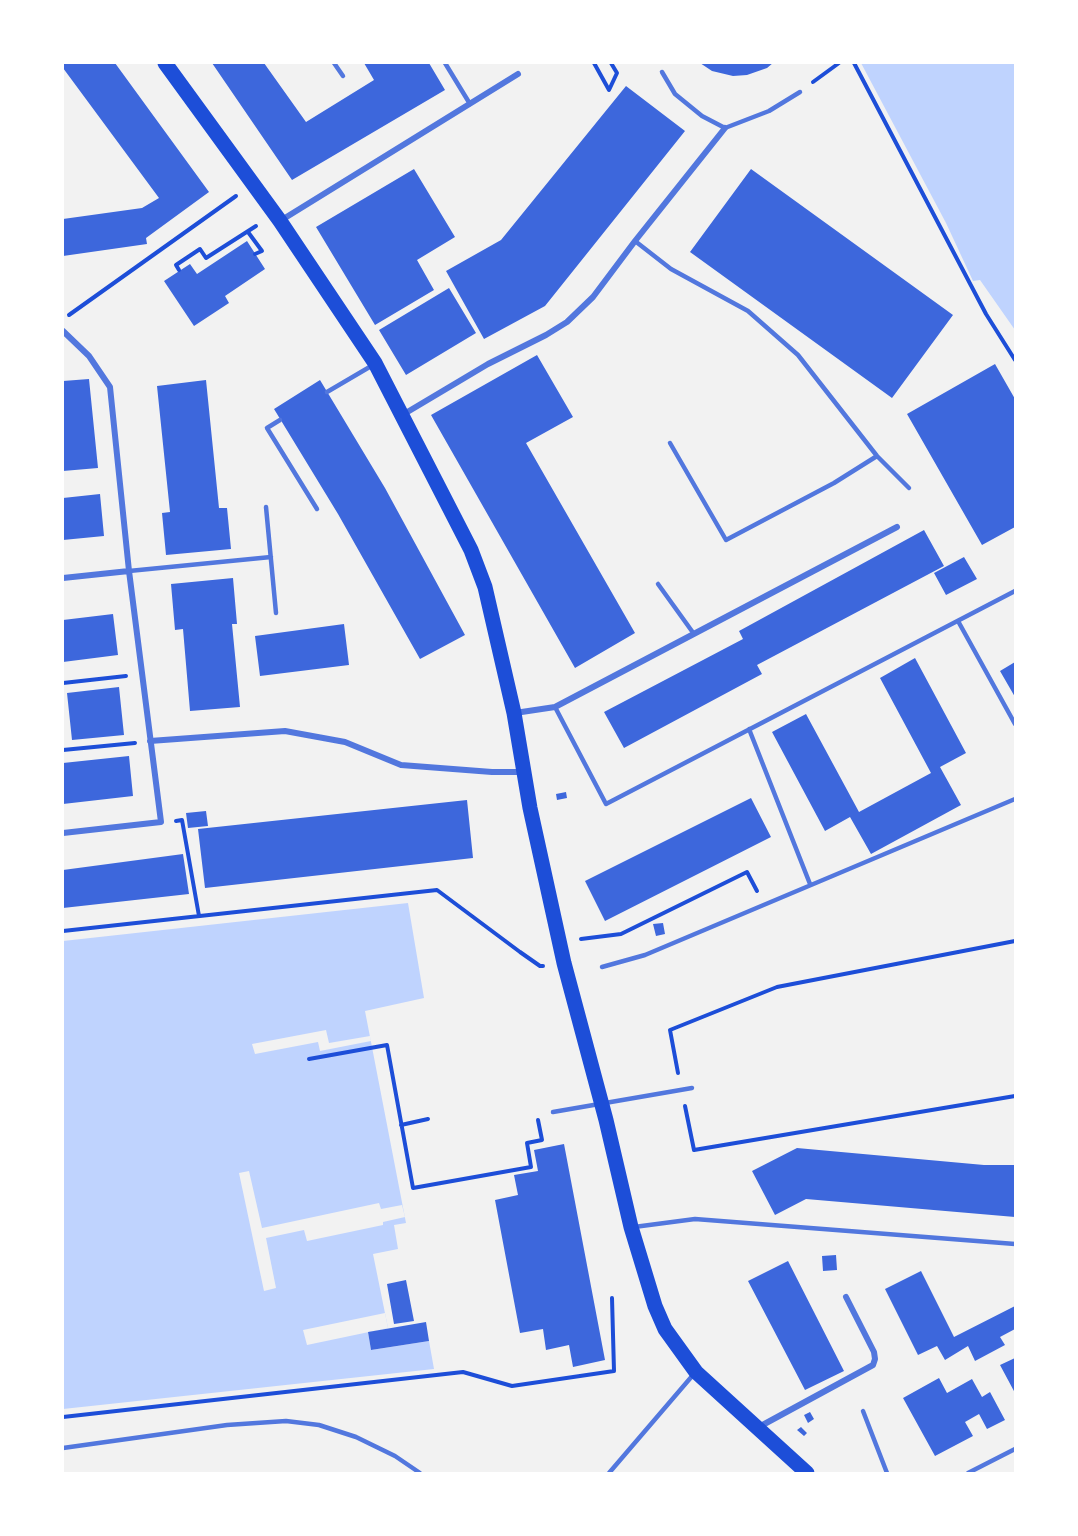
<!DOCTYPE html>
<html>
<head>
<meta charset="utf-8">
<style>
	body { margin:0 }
	#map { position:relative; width:1078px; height:1536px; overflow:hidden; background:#f2f2f2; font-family:Manrope,sans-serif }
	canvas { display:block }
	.frame { position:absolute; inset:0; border:64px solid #fff; pointer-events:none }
</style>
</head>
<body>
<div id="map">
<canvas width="1078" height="1536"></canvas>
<div class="frame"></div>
</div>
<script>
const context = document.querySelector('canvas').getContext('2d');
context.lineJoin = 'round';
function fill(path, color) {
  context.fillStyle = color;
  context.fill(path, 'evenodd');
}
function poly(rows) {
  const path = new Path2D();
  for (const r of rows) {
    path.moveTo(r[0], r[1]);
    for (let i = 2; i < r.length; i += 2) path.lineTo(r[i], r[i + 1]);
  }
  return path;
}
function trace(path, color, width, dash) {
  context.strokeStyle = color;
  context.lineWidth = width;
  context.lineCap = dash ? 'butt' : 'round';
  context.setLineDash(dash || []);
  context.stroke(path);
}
const water = poly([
	[861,63,1015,63,1015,330,980,280,973,281,946,223],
	[408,903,424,998,365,1011,406,1223,394,1225,398,1249,373,1254,388,1328,368,1332,371,1350,429,1341,434,1369,63,1409,63,941]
]);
const pier = poly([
	[326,1030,329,1043,370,1036,371,1041,320,1051,318,1042,255,1054,252,1044],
	[249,1171,262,1228,379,1203,381,1209,402,1205,405,1217,383,1222,383,1225,307,1241,304,1230,266,1238,276,1288,264,1291,239,1173],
	[385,1313,388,1328,307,1345,303,1330]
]);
const building = poly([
	[63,63,115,63,209,192,146,238,147,244,63,256,63,219,142,208,159,198,63,68],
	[212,63,264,63,306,122,374,80,364,63,429,63,445,90,292,180],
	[700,63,773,63,767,68,747,75,733,76,712,71],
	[626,86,685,131,545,306,484,339,446,271,501,240],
	[414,169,455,237,417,260,434,290,375,325,316,227],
	[751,169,953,315,892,398,690,252],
	[247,241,265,269,225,296,229,303,194,326,164,281,190,264,197,274],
	[449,288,476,333,406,375,379,330],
	[537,355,573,417,526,443,635,633,575,668,431,415],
	[995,364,1015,399,1015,527,982,545,907,414],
	[89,379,98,468,63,471,63,381],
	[206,380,219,508,227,508,231,549,166,555,162,513,170,512,157,386],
	[320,380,385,488,465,635,420,659,338,514,274,409],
	[100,494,104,536,63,540,63,498],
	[924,530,944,566,757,665,762,674,624,748,604,712,743,639,739,631],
	[964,557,977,579,946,595,934,573],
	[233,578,237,624,232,624,240,707,190,711,183,629,175,630,171,584],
	[113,614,118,655,63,662,63,620],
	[344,624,349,665,260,676,255,636],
	[915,658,966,753,940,767,961,805,871,854,850,817,825,831,772,732,806,714,859,812,931,773,880,678],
	[1015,662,1015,697,1000,671],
	[119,687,124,735,72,740,67,693],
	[129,756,133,796,63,804,63,763],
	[566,792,567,798,557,800,556,794],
	[751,798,771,837,605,921,585,881],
	[467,800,473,858,205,888,198,829],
	[206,811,208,826,188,828,186,813],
	[183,854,189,894,63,908,63,870],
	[663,923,665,934,656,936,653,924],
	[564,1144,605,1360,573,1367,569,1345,546,1350,543,1329,520,1333,495,1200,518,1195,514,1175,538,1171,534,1150],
	[797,1148,984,1165,1015,1165,1015,1217,806,1199,775,1215,752,1171],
	[836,1255,837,1270,823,1271,822,1256],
	[788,1261,844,1371,805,1390,748,1281],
	[921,1271,954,1337,1015,1306,1015,1329,1000,1337,1005,1345,975,1361,968,1346,945,1360,937,1346,918,1355,885,1289],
	[406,1280,414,1321,394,1324,387,1284],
	[426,1322,429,1341,371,1350,368,1332],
	[1015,1358,1015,1393,1000,1365],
	[939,1378,947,1393,972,1379,982,1397,990,1392,1005,1420,987,1429,979,1414,965,1422,973,1436,935,1456,903,1398],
	[810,1412,814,1419,808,1423,804,1415],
	[801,1427,807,1433,804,1436,797,1430]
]);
const path = poly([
	[594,63,609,90,617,73,611,63],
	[854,63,986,314,1015,360],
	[813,82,839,63],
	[248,232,262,251,255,254],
	[179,270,176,265,200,249,206,258,256,226],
	[69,315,236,196],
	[63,683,126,676],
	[63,750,135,743],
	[176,821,182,820,199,916],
	[63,931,437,890,520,952,540,966,543,966],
	[581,939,621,934,747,872,757,891],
	[309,1059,387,1045,413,1188,531,1167,527,1143,542,1140,538,1120],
	[678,1073,670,1030,777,987,1015,941],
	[685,1106,694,1150,1015,1096],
	[401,1125,428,1119],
	[63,1417,463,1372,512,1386,614,1371,612,1298]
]);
const service = poly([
	[334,63,343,76],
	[445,63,470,104],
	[662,72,675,94,702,116,725,128,769,111,800,92],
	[635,241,671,269,748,311,798,355,877,456,909,488],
	[327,392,373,365],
	[280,420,267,428,317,509],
	[670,443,726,540,834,483,877,456],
	[266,507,276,613],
	[129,571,271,557],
	[658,584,694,634],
	[958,621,1015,724],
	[555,707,606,804,1015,591],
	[749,729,810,884],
	[602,967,645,955,1015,799],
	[553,1112,692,1088],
	[634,1227,695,1219,1015,1244],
	[863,1411,887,1473],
	[63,1448,227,1425,286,1421,319,1425,356,1437,395,1456,420,1473],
	[609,1473,693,1375],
	[968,1473,1015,1449]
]);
const minor = poly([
	[280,221,518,74],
	[63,331,89,356,110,387,129,571,161,822,63,833],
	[404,414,488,364,546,335,567,322,593,297,635,241,725,128],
	[63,578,129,571],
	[515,713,555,707,897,527],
	[150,741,285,731,345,742,401,765,492,772,524,772],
	[757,1428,873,1365,875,1359,874,1352,846,1297]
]);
const primary = poly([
	[165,63,280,221,375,363,471,550,485,587,514,713,530,808,564,963,606,1120,631,1227,655,1306,665,1329,696,1372,807,1473]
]);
fill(water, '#bfd3fe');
fill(pier, '#f2f2f2');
fill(building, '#3d67dc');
trace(path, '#1d4ed8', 4);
trace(service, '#5277de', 4.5);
trace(minor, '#5277de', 6);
trace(primary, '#1d4ed8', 15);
</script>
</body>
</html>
